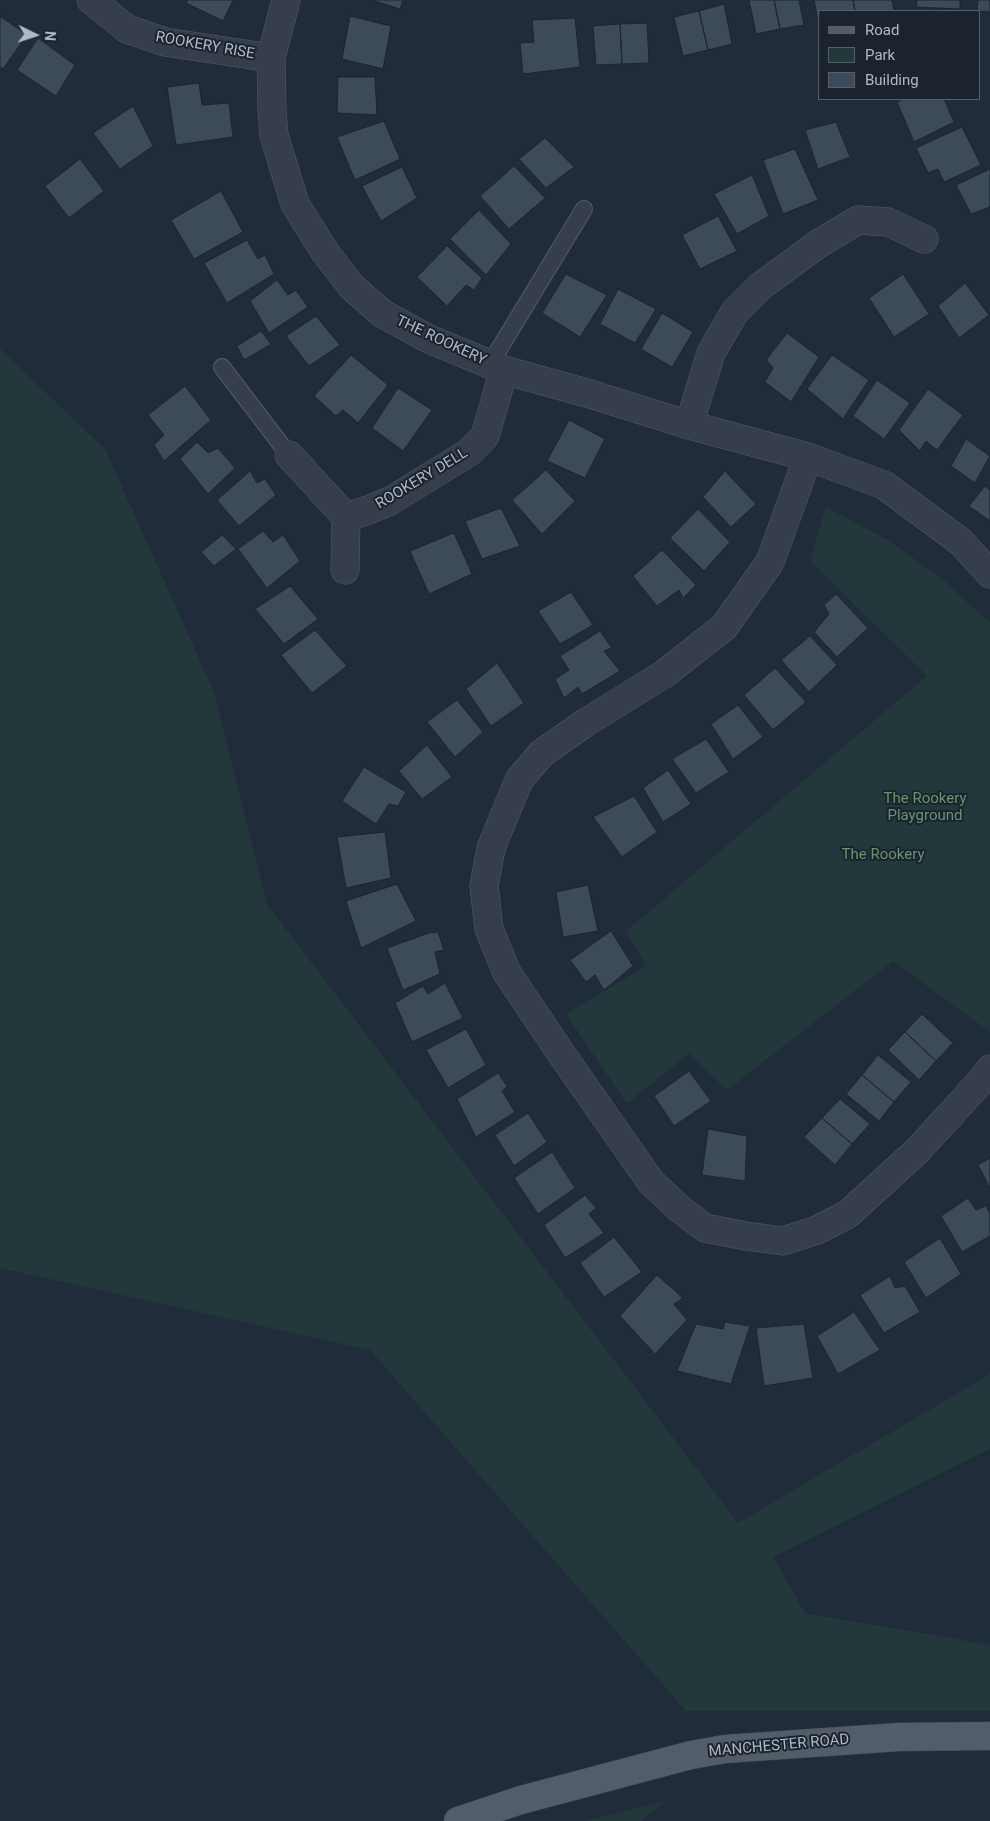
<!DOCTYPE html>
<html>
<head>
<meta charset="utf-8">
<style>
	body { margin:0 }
	#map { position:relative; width:990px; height:1821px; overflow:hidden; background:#212c3a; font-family:Roboto,sans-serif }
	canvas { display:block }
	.legend { position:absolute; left:818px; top:10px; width:162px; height:90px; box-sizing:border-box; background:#1a232e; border:1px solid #565f6b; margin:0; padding:6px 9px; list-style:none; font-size:15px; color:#b0b9c6 }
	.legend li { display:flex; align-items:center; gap:10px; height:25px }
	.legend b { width:25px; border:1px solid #565f6b }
	.north { position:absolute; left:10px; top:10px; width:50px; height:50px; -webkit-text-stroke:4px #1a232e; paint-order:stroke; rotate:94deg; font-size:14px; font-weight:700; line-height:20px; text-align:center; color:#b0b9c6 }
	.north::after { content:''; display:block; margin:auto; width:18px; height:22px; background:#b0b9c6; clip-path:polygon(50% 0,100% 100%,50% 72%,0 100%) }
</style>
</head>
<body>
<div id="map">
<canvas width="990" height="1821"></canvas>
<ul class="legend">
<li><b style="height:6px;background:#535d6a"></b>Road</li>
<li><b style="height:14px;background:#23383b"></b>Park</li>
<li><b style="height:14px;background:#3d4a59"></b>Building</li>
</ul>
<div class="north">N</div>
</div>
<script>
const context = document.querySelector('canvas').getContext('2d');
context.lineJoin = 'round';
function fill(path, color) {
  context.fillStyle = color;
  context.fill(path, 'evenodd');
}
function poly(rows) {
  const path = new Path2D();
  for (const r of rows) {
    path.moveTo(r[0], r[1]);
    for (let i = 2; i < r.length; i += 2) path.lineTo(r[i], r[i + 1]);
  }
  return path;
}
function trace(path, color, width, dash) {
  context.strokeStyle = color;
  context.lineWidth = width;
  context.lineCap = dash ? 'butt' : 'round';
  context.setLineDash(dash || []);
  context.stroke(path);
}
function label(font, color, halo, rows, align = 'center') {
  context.font = font + ' Roboto,sans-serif';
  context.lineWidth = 4;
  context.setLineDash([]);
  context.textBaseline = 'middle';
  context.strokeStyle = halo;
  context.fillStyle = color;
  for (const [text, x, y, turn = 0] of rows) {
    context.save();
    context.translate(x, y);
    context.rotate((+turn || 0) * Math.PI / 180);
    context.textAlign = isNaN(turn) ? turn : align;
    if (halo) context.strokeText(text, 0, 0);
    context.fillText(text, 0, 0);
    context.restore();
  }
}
const green = poly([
	[0,349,105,449,214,692,267,904,738,1523,990,1374,990,1449,773,1557,805,1613,990,1645,990,1711,686,1711,370,1350,0,1268],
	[826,507,886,539,941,578,990,623,990,1032,893,961,727,1090,689,1053,627,1104,566,1014,646,966,626,931,927,676,810,561],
	[666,1801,641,1821,584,1821]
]);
const building = poly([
	[188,0,233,0,223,21,186,3,188,0],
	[372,0,403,0,400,9,372,0],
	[749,0,774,0,780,29,756,34,749,0],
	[774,0,799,0,804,25,780,29,774,0],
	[814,0,853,0,855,11,819,11,819,26,814,0],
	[853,0,892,0,894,11,855,11,853,0],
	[917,0,960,0,960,9,916,7,917,0],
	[978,0,990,0,990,12,977,11,978,0],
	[724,4,732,44,708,50,699,11,724,4],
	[699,11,708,50,683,56,674,17,699,11],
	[0,16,27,35,3,69,0,67,0,16],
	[350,16,391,26,383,69,342,59,350,16],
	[575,18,580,67,523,74,520,43,534,42,532,20,575,18],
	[647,23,649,63,622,64,620,24,647,23],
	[620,24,622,64,596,65,593,26,620,24],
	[38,38,75,65,56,96,17,70,38,38],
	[338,77,375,77,377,115,337,113,338,77],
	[199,83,202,105,229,103,233,137,176,145,167,87,199,83],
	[903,99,944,99,954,122,914,142,897,102,903,99],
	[133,106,153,146,120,169,93,133,133,106],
	[384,121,400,159,355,180,337,137,384,121],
	[836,122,850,157,818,169,805,130,836,122],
	[962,127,981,165,944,182,938,169,928,173,916,148,962,127],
	[545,138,574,167,546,188,519,159,545,138],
	[795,149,818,200,783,214,763,160,795,149],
	[80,159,104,191,69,218,45,186,80,159],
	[514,166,545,198,509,229,480,196,514,166],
	[402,167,417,198,381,221,362,186,402,167],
	[990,169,990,207,971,214,956,185,990,169],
	[752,175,769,216,737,234,714,194,752,175],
	[221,191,243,232,194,259,171,220,221,191],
	[479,210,511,244,486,275,450,239,479,210],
	[718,216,737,251,700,269,682,235,718,216],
	[247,240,258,259,265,255,274,274,227,303,204,263,247,240],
	[447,246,482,278,474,290,466,285,447,306,417,277,447,246],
	[566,274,607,295,580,337,542,313,566,274],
	[903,274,929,314,894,337,869,298,903,274],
	[277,280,288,295,296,290,308,307,269,333,250,301,277,280],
	[965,283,989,315,959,338,938,306,965,283],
	[618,289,656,309,635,343,600,324,618,289],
	[662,313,693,332,672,367,641,349,662,313],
	[316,316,340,345,309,366,286,336,316,316],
	[261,331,271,344,244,360,237,346,261,331],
	[787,333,819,357,791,402,765,382,773,368,766,360,787,333],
	[351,355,388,385,358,423,343,410,336,416,314,396,351,355],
	[832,355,869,380,843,419,807,389,832,355],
	[877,380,910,403,884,439,853,416,877,380],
	[185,386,211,420,164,461,154,445,164,435,148,415,185,386],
	[398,388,432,410,403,451,372,428,398,388],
	[928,389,963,415,937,450,926,441,920,451,899,430,928,389],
	[569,420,605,439,585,478,547,461,569,420],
	[966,439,990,456,975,483,951,466,966,439],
	[197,442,208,453,218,448,235,468,208,494,180,459,197,442],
	[546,470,575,501,542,534,512,500,546,470],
	[250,471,257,483,265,479,276,495,239,526,217,500,250,471],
	[725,471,756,504,731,527,703,497,725,471],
	[985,486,990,490,990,521,969,506,985,486],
	[501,508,520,546,482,559,465,521,501,508],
	[698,509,730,542,704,571,670,538,698,509],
	[263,531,273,542,283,535,300,561,267,588,238,549,263,531],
	[454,533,472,574,429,594,410,551,454,533],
	[222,535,236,549,214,566,201,552,222,535],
	[662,550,696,585,683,598,679,590,657,606,633,576,662,550],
	[290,586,318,619,284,644,255,609,290,586],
	[571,592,593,625,560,644,538,611,571,592],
	[836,594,868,628,837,657,814,632,829,614,824,605,836,594],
	[315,630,347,666,312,693,281,655,315,630],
	[600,631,612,648,604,651,620,671,582,694,578,687,564,698,555,679,569,670,560,656,600,631],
	[810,636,837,665,809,692,781,660,810,636],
	[497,663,524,703,491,726,466,689,497,663],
	[775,668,806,702,773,730,744,695,775,668],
	[457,700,483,732,455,757,427,722,457,700],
	[738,705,763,737,733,759,711,724,738,705],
	[706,739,729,772,696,793,672,759,706,739],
	[427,745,452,777,422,799,399,771,427,745],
	[364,767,406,792,398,806,389,804,376,824,342,801,364,767],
	[668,770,691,804,663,822,643,788,668,770],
	[634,796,657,832,622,857,593,817,634,796],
	[385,832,391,878,346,888,337,837,385,832],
	[397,884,416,921,361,948,346,901,397,884],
	[588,885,598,931,563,937,556,892,588,885],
	[611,931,633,966,604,990,595,975,586,982,570,960,611,931],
	[438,932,444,950,435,952,440,974,403,990,387,948,429,933,438,932],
	[445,983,463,1018,412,1042,395,1003,423,986,428,994,445,983],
	[922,1014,953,1043,936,1061,905,1032,922,1014],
	[466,1029,486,1065,448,1088,426,1050,466,1029],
	[905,1032,936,1061,919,1080,888,1050,905,1032],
	[878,1055,911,1082,894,1102,862,1075,878,1055],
	[689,1071,711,1101,674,1126,654,1096,689,1071],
	[498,1073,507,1086,502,1091,515,1112,476,1137,457,1099,498,1073],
	[862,1075,894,1102,879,1121,846,1094,862,1075],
	[840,1099,870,1124,852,1144,822,1118,840,1099],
	[528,1113,547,1142,514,1166,495,1135,528,1113],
	[822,1118,852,1144,835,1165,804,1137,822,1118],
	[708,1129,747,1136,745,1181,702,1175,708,1129],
	[552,1152,575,1188,538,1214,514,1178,552,1152],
	[990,1158,990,1188,978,1165,990,1158],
	[585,1195,596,1208,589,1214,604,1233,565,1258,544,1225,585,1195],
	[968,1198,976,1210,986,1206,990,1214,990,1236,962,1252,941,1216,968,1198],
	[614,1237,642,1272,604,1297,580,1263,614,1237],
	[940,1238,961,1274,926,1298,904,1262,940,1238],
	[657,1275,683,1298,674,1304,687,1320,655,1354,620,1316,657,1275],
	[890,1276,895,1288,905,1286,920,1312,884,1333,860,1295,890,1276],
	[854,1312,880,1350,838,1374,817,1336,854,1312],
	[725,1322,750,1326,731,1384,677,1371,696,1324,723,1329,725,1322],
	[804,1324,813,1378,764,1386,756,1328,804,1324]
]);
const service = poly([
	[490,364,584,209],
	[222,367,289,455]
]);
const minor = poly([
	[91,0,127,29,165,42,271,58],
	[286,0,271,58,272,111,274,135,295,204,325,252,352,287,383,314,429,339,504,370,590,394,689,425,808,457,884,485,961,542,990,574],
	[689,425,711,353,734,313,761,286,818,244,858,220,888,222,924,239],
	[289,455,346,517,345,570],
	[808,457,770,562,724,627,664,674,585,723,542,753,519,780,491,848,484,886,489,929,507,973,565,1059,651,1182,680,1209,705,1228,746,1236,783,1241,817,1230,848,1214,917,1151,982,1080,990,1069],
	[346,517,366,511,390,501,468,453,485,436,504,370]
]);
const primary = poly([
	[458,1821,521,1800,691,1755,725,1749,899,1737,990,1736]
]);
const streetNames = [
	["ROOKERY RISE",205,46,10],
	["THE ROOKERY",441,341,25],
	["ROOKERY DELL",422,479,-31],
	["MANCHESTER ROAD",779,1746,-5]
];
const parkNames = [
	["The Rookery",925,799],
	["Playground",925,816],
	["The Rookery",883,855]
];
fill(green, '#23383b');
fill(building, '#3d4a59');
trace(building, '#1c2530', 1);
trace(service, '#535c68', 18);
trace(minor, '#535c68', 29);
trace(primary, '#3e4753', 29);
trace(service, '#353e4a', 16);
trace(minor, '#353e4a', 28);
trace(primary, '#535d6a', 28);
label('15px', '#b0b9c6', '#1a232e', streetNames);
label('15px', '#679771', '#1a232e', parkNames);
</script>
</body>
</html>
